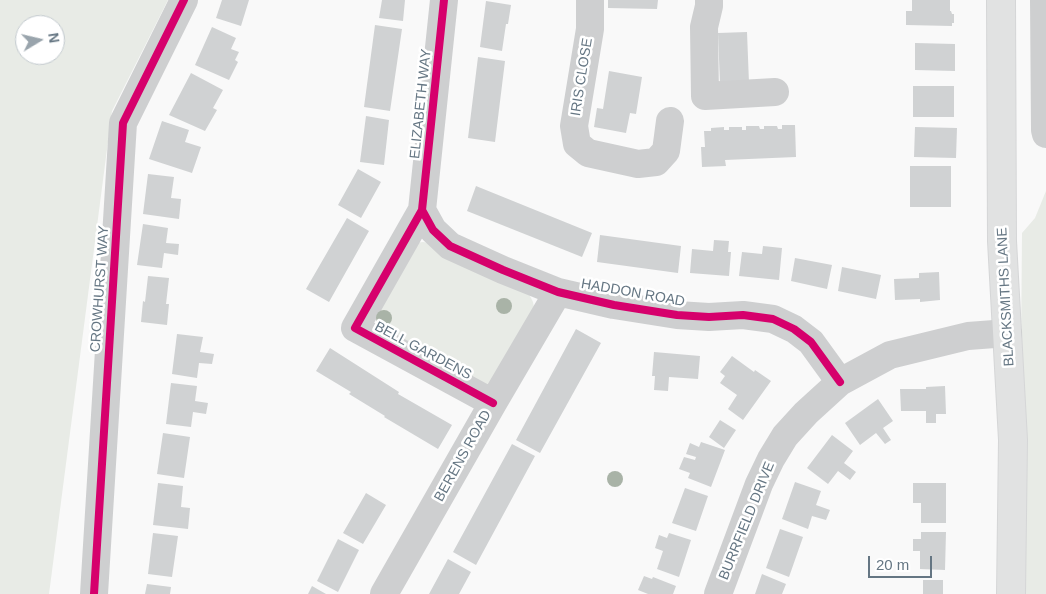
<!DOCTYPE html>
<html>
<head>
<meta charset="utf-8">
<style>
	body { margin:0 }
	#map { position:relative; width:1046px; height:594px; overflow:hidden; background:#f9f9f9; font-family:Arial,sans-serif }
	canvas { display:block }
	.north { position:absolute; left:15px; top:15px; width:50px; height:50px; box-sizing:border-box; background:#fff; border:1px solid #c1c8cd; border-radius:50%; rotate:81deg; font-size:14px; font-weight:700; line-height:20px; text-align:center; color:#657683 }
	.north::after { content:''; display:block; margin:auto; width:18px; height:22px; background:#99a4ac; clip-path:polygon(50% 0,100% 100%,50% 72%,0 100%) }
	.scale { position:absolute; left:868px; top:556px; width:64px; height:22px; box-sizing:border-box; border:2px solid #657683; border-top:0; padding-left:6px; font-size:15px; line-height:18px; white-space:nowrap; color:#657683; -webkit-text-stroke:4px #fff; paint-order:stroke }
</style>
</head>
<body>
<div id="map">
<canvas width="1046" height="594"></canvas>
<div class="north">N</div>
<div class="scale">20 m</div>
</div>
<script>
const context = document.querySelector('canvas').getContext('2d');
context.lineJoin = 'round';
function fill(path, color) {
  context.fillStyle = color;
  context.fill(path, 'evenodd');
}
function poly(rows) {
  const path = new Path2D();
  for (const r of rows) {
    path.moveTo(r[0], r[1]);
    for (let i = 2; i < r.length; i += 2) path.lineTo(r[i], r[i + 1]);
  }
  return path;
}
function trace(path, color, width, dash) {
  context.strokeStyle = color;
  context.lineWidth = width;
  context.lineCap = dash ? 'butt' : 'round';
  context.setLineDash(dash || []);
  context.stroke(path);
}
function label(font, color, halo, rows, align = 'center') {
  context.font = font + ' Arial,sans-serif';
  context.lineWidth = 5;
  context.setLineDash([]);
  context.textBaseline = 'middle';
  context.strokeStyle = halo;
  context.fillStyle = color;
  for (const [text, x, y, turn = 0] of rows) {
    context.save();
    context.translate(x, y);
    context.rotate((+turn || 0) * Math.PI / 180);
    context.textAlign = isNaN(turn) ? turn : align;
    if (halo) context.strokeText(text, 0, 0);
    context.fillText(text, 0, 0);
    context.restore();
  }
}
const green = poly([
	[0,0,168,0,112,111,49,594,0,594],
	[25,25,55,25,55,55,25,55],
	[1046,191,1046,594,1019,594,1022,233,1035,218],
	[423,242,429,243,529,294,533,302,535,312,486,388,380,327,378,319,379,308,415,243]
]);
const building = poly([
	[222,0,249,0,241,26,216,18],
	[382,0,405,0,403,21,379,18],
	[608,0,658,0,657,9,608,8],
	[912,0,950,0,950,11,951,11,952,14,954,14,954,23,952,23,952,26,906,25,906,11,912,11],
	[486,1,511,5,508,24,506,24,502,51,480,47],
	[375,25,402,29,390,111,364,107],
	[212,27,236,38,231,49,239,52,235,60,238,62,229,80,195,65],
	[747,32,749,83,720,84,718,33],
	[915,43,955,44,955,71,915,70],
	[478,57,505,61,495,142,468,138],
	[609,71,642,77,636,114,630,113,626,133,594,127,597,108,603,109],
	[191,73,223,90,213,108,217,110,205,131,169,115],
	[913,86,954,86,954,117,913,117],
	[366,116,389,120,384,165,360,162],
	[162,121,189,130,185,142,201,147,192,173,149,159],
	[782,125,795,125,796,157,725,160,726,166,702,167,701,147,705,147,704,131,711,131,711,128,724,127,724,130,729,130,729,127,742,127,742,130,746,130,746,126,759,126,760,129,764,129,764,126,777,126,778,129,782,129],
	[915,127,957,128,956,158,914,157],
	[910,166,951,166,951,207,910,207],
	[358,169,381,182,361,218,338,205],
	[148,174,174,177,171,198,181,199,179,219,143,214],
	[476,186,592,233,582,257,467,211],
	[347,218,369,231,329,302,306,289],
	[143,224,168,228,166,243,179,244,178,255,164,253,162,268,137,265],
	[600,235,681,246,678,273,597,262],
	[714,240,729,241,728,252,731,252,729,276,690,273,692,249,713,251],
	[763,246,782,248,779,280,739,276,742,252,762,254],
	[795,258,832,265,827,289,791,281],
	[842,267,881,275,876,299,838,291],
	[939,272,940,300,920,302,920,299,895,300,894,279,919,278,919,273],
	[148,276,169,278,166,304,169,304,167,325,141,322,143,301,145,302],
	[576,329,601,343,540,453,516,440],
	[177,334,203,337,200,352,214,354,212,364,199,363,197,378,172,374],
	[330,348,399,392,398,394,452,425,438,449,384,417,385,416,349,394,351,392,316,371],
	[654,352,700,356,698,379,669,377,668,391,654,390,655,376,652,376],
	[732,356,754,372,755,370,771,381,743,420,728,409,737,395,720,383,725,376,720,372],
	[171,383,197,386,195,401,208,403,206,414,193,412,191,427,166,424],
	[945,386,946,414,936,414,936,423,926,423,926,411,901,411,900,389,926,389,926,387],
	[878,399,893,421,883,428,891,440,885,444,876,433,860,445,845,423],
	[720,420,736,430,724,448,709,437],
	[163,433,190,437,184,478,157,474],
	[832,435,853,451,844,463,856,472,850,480,838,471,828,484,807,468],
	[701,442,725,450,711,487,688,478,690,473,679,469,684,457,695,460,696,457,686,454,690,443,699,447],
	[512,444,535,456,476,565,453,552],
	[795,482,821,491,816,505,830,510,826,520,812,516,808,529,782,519],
	[158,483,183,486,181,507,190,508,188,529,153,525],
	[913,483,946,483,946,523,921,523,921,503,913,503],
	[685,488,708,496,696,531,672,523],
	[366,493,386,505,363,544,343,533],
	[780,529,803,537,789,577,766,568],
	[921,532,946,532,945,570,920,569,920,551,913,551,913,539,921,539],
	[153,533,178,536,172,577,148,574],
	[669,533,691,540,679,577,657,569,663,551,655,548,659,535,667,538],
	[338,539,359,550,338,592,317,581],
	[448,559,471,572,459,594,429,594],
	[762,574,786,584,782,594,755,594],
	[644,576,652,579,653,577,676,586,673,594,648,594,638,590],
	[923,580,943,580,943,594,923,594],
	[147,584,171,587,170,594,145,594],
	[312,586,326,594,308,594]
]);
const minor = poly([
	[444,0,422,210,355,328,493,403],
	[590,0,590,29,574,126,577,144,588,153,638,164,656,162,666,151,670,121],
	[709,0,709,6,704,27,705,96,775,92],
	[1044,0,1045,130,1046,134],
	[422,210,433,230,450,246,503,270,558,292,614,305,677,315,709,317,743,315,773,319,794,329,811,342,840,382],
	[94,594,123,123,184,0],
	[384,594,493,403,558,292],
	[718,594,759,484,771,459,785,436,806,413,840,382,890,355,968,336,1008,333]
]);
const major = poly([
	[1001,0,1002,241,1013,440,1011,594]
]);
const cycleway = poly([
	[444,0,422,210,355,328,493,403],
	[422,210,433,230,450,246,503,270,558,292,614,305,677,315,709,317,743,315,773,319,794,329,811,342,840,382],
	[94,594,123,123,184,0]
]);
const trees = [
	[504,306],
	[384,318],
	[615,479]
];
const streetNames = [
	["IRIS CLOSE",582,77,-81],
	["ELIZABETH WAY",421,104,-84],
	["CROWHURST WAY",100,289,-86],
	["HADDON ROAD",633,293,10],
	["BLACKSMITHS LANE",1006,297,-93],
	["BELL GARDENS",423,351,28],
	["BERENS ROAD",463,456,-61],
	["BURRFIELD DRIVE",747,521,-68]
];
fill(green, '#e8ebe6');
fill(building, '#d0d2d3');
trace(major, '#d5d6d7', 30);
trace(minor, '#cecfd0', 28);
trace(major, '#e1e2e2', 28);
trace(cycleway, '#d6006c', 8);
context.fillStyle = '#a9b3a7';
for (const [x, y] of trees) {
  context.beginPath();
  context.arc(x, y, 8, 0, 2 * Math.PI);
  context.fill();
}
label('14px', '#657683', '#fff', streetNames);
</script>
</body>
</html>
